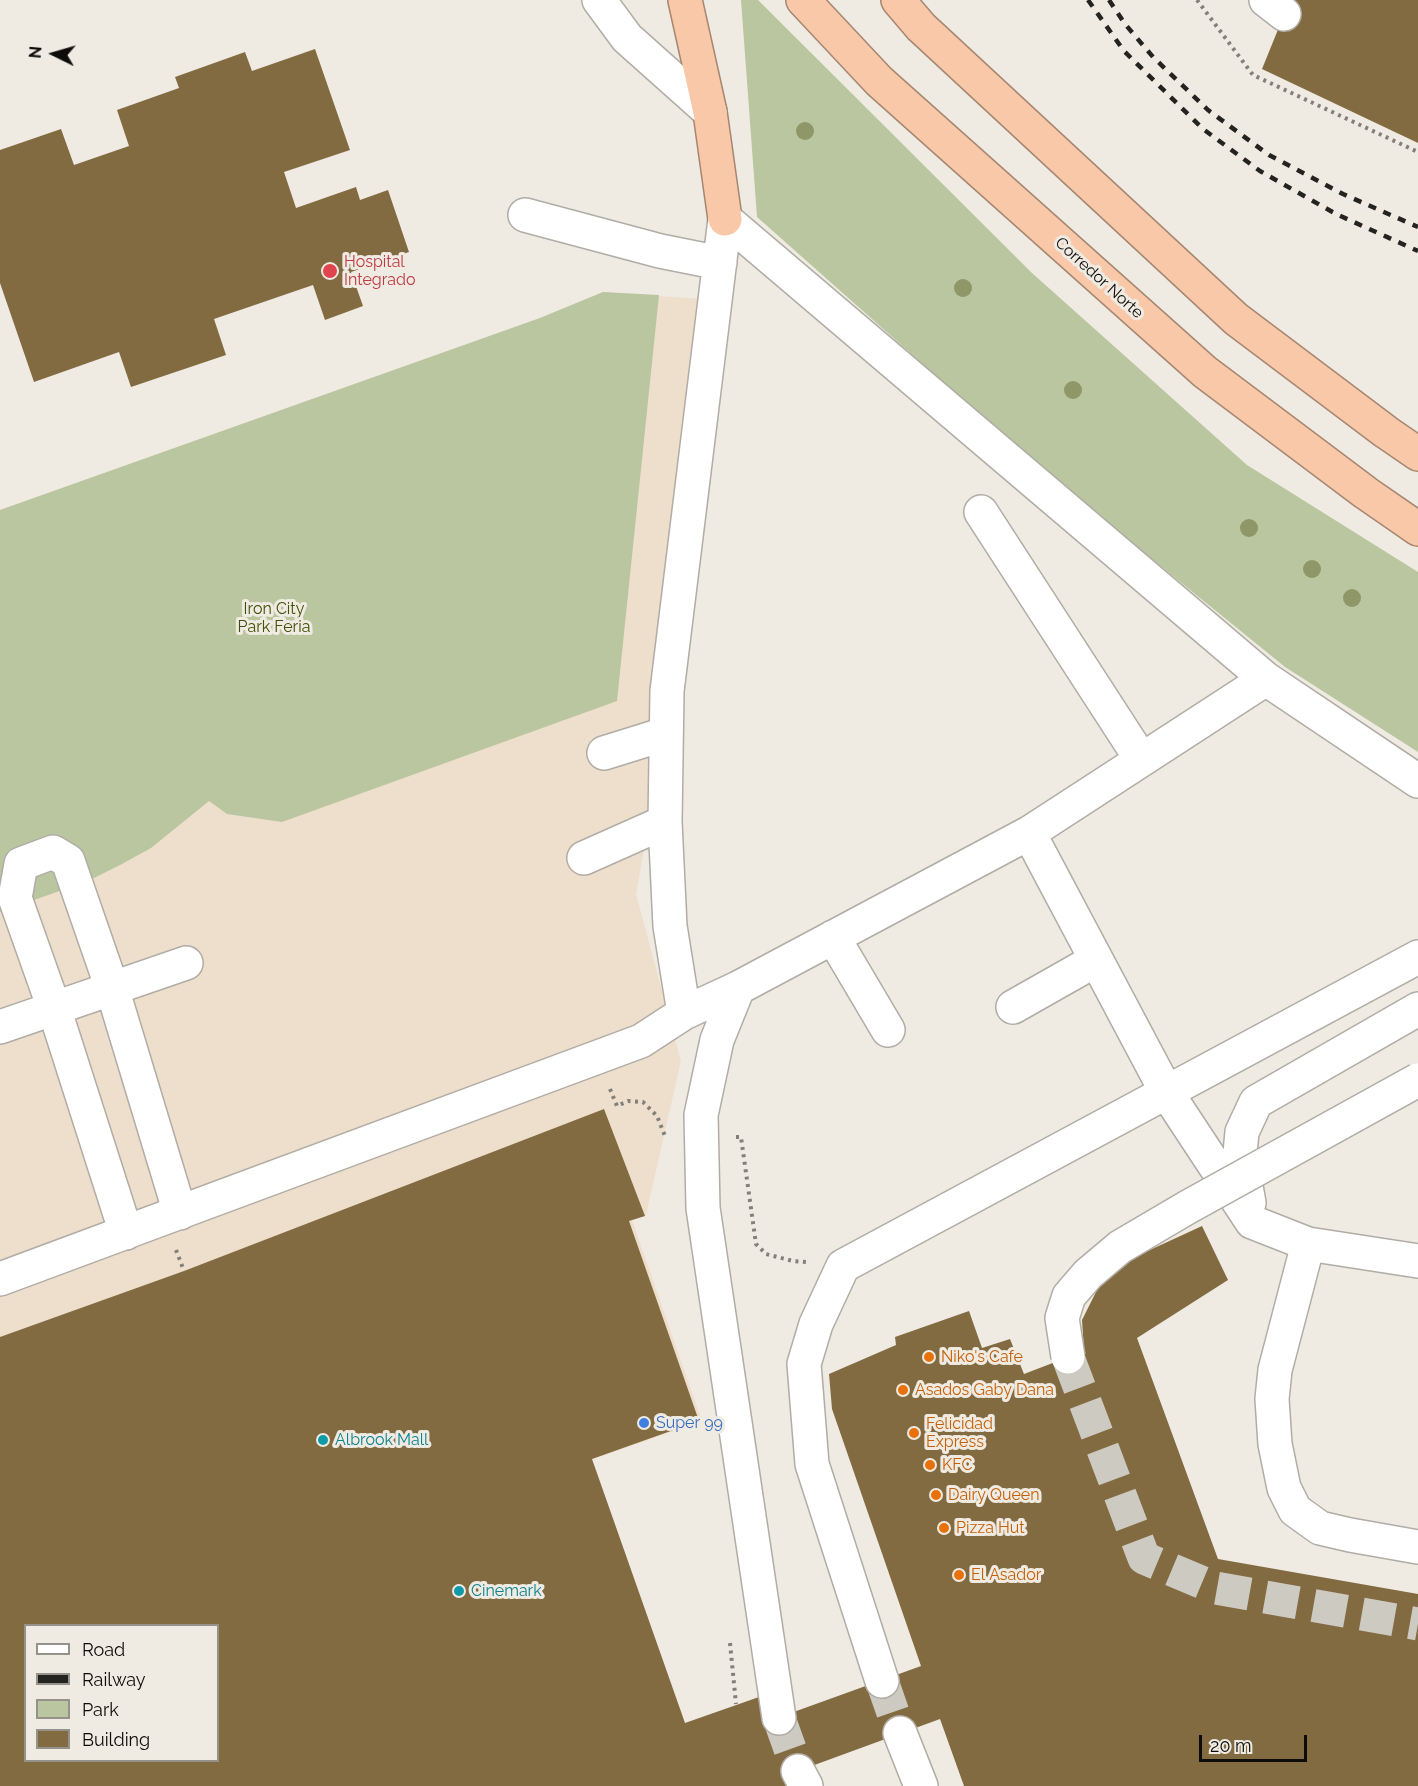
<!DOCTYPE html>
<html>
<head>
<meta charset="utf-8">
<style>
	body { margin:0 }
	#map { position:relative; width:1418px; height:1786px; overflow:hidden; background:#efebe3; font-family:Raleway,sans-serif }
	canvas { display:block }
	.legend { position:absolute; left:24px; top:1624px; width:195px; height:138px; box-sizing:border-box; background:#efebe3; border:2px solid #95928c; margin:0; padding:8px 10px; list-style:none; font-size:18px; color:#0d0c09 }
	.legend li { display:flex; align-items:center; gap:12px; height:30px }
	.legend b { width:30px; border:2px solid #95928c }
	.north { position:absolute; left:24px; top:24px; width:60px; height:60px; -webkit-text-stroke:4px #efebe3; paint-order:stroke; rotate:275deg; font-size:16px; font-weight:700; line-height:24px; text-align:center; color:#0d0c09 }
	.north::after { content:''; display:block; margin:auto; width:21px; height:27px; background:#0d0c09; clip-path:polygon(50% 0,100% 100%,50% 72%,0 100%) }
	.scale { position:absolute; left:1199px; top:1735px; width:108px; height:27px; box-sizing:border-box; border:3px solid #0d0c09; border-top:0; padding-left:8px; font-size:18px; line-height:21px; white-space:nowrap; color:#0d0c09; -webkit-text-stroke:4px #efebe3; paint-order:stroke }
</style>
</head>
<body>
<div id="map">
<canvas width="1418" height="1786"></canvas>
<ul class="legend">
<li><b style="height:8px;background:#fff"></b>Road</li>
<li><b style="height:8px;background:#252320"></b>Railway</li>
<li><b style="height:16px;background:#bac6a0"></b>Park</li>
<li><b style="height:16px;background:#826b41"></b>Building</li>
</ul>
<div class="north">N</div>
<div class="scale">20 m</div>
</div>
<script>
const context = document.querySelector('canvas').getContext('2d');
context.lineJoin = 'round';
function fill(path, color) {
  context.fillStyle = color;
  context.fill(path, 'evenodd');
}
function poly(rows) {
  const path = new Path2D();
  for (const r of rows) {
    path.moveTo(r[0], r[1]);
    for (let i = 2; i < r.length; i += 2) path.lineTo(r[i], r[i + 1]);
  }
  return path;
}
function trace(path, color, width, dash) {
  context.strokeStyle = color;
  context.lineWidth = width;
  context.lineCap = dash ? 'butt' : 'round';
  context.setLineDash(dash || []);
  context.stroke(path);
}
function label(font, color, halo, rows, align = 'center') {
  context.font = font + ' Raleway,sans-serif';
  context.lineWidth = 6;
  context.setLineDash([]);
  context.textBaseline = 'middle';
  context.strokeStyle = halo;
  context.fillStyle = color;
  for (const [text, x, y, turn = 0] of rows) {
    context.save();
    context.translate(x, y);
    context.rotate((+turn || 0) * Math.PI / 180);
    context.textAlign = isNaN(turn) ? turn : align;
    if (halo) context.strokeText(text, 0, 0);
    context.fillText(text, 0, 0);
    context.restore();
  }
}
const commercial = poly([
	[603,292,715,300,665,734,636,894,681,1061,646,1215,632,1220,702,1421,591,1460,706,1786,0,1786,0,510,540,318],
	[26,1626,218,1626,218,1760,26,1760]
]);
const green = poly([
	[741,0,758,0,1032,273,1247,465,1418,572,1418,752,1285,667,1041,469,757,217],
	[603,292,659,295,617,701,282,822,227,814,209,801,151,848,122,864,88,881,0,912,0,510,540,318]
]);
const building = poly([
	[1290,0,1418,0,1418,143,1262,69],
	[315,49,350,150,284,172,296,208,356,187,360,200,388,190,409,252,351,272,363,306,325,320,313,285,214,319,226,355,131,387,119,352,34,382,0,283,0,150,61,129,74,165,129,146,117,110,179,88,175,77,245,52,252,71],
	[604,1109,645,1216,629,1221,699,1421,592,1459,685,1723,759,1697,766,1722,921,1666,832,1409,829,1374,896,1345,895,1337,969,1311,982,1348,1010,1339,1024,1374,1084,1351,1082,1320,1097,1290,1126,1261,1202,1226,1228,1280,1137,1338,1218,1559,1418,1594,1418,1786,964,1786,940,1719,798,1771,788,1786,0,1786,0,1337,184,1271],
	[26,1626,218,1626,218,1760,26,1760]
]);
const minorTunnel = poly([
	[1068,1357,1144,1558,1215,1588,1418,1624],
	[882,1681,900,1733],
	[779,1718,798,1771]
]);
const path = poly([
	[1197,0,1253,75,1418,152],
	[610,1089,617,1106,628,1101,643,1102,657,1116,665,1136],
	[736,1137,741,1137,756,1244,766,1254,793,1261,807,1262],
	[176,1250,184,1271],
	[730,1643,736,1704]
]);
const minor = poly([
	[599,0,627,38,710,112],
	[1266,0,1284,14],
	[525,215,660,251,720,263],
	[725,219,1266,679,1418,781],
	[981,512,1141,759],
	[604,753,665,734],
	[1029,833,1167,1093,1252,1222,1308,1244,1418,1261],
	[584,858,665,822],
	[833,937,888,1030],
	[738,988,717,1040,701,1115,703,1208,779,1718],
	[1013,1007,1096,960],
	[684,1013,670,926,665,822,667,691,725,219],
	[0,1027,186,963],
	[1249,1203,1240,1153,1242,1132,1256,1102,1418,1009],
	[126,1233,54,1008,15,898,21,864,53,852,68,861,112,988,180,1213],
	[1308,1244,1275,1370,1272,1399,1275,1444,1284,1488,1295,1510,1320,1528,1350,1535,1418,1547],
	[0,1279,641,1041,684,1013,738,988,1029,833,1266,679],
	[882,1681,812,1464,804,1364,816,1324,843,1266,1418,957],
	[900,1733,921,1786],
	[798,1771,806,1786]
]);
const highway = poly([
	[685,0,710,112,725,219],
	[803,0,879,81,1205,372,1366,493,1418,529],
	[898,0,921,27,1236,319,1386,432,1418,454]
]);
const rail = poly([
	[1088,0,1124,51,1203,129,1260,171,1336,214,1418,251],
	[1109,0,1125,24,1153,57,1208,110,1269,155,1343,194,1418,227]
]);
const minorBridge = poly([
	[1068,1357,1062,1318,1069,1296,1088,1274,1120,1247,1188,1207,1418,1080]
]);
const trees = [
	[805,131],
	[963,288],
	[1073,390],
	[1249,528],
	[1312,569],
	[1352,598]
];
const markers = [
	[330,271,8,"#e0444e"],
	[929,1357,6,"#e8710a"],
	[903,1390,6,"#e8710a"],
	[644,1423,6,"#3f7fe0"],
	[914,1433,6,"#e8710a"],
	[323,1440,6,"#0f9aa8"],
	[930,1465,6,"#e8710a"],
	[936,1495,6,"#e8710a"],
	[944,1528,6,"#e8710a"],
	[959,1575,6,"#e8710a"],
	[459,1591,6,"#0f9aa8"]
];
const healthNames = [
	["Hospital",344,262],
	["Integrado",344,280]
];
const streetNames = [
	["Corredor Norte",1099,278,42]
];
const parkNames = [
	["Iron City",274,609],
	["Park Feria",274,627]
];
const foodNames = [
	["Niko's Cafe",941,1357],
	["Asados Gaby Dana",915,1390],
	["Felicidad",926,1424],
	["Express",926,1442],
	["KFC",942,1465],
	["Dairy Queen",948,1495],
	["Pizza Hut",956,1528],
	["El Asador",971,1575]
];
const shopNames = [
	["Super 99",656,1423]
];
const cultureNames = [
	["Albrook Mall",335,1440],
	["Cinemark",471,1591]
];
fill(commercial, '#eedfcc');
fill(green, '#bac6a0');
fill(building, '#826b41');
trace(minorTunnel, '#cdcac2', 33, [33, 16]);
trace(minor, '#b1aca5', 36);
trace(highway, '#a68670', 36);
trace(path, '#82807a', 4, [3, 4.5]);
trace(minor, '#fff', 33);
trace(highway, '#f8c8a8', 33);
trace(rail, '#252320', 4.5, [8, 8]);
trace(minorBridge, '#b1aca5', 36, []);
trace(minorBridge, '#fff', 33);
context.fillStyle = '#8f9668';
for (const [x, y] of trees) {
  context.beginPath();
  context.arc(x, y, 9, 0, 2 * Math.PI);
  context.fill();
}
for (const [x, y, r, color] of markers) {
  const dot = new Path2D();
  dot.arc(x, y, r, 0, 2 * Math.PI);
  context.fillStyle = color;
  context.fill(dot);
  trace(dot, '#efebe3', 2);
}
label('16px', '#be3a42', '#efebe3', healthNames, 'left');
label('16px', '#0d0c09', '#efebe3', streetNames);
label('16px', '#405004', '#efebe3', parkNames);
label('16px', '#c56008', '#efebe3', foodNames, 'left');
label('16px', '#366cbe', '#efebe3', shopNames, 'left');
label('16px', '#0d838f', '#efebe3', cultureNames, 'left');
</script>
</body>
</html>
